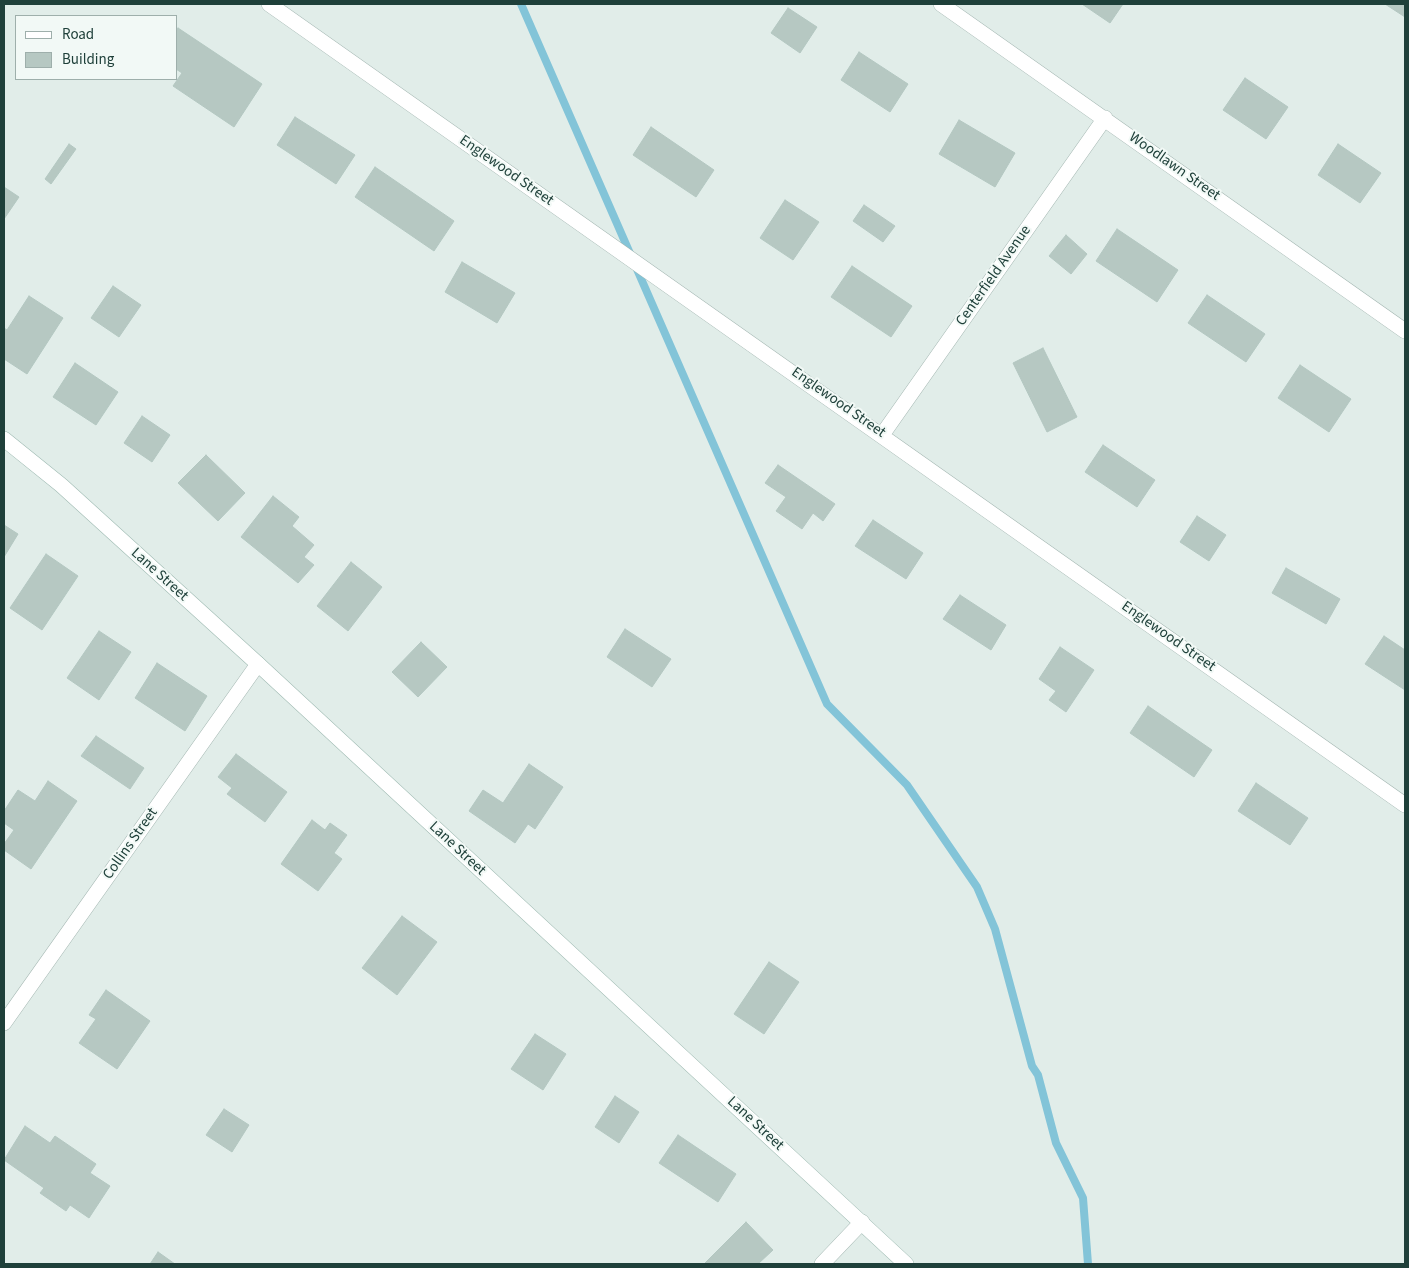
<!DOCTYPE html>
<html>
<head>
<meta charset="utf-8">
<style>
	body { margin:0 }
	#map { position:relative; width:1409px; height:1268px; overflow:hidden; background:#e1ede9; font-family:"Source Sans 3",sans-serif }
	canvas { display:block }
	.frame { position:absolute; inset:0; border:5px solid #1f403a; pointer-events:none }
	.legend { position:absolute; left:15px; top:15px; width:162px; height:65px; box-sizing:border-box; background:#f2f9f6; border:1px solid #9eafab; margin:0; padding:6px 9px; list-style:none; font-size:15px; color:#1f403a }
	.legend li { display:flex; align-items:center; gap:10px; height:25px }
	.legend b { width:25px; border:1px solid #9eafab }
</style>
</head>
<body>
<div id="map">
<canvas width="1409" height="1268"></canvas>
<div class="frame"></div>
<ul class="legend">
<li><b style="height:6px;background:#fff"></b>Road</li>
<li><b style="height:14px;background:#b6c8c2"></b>Building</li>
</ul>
</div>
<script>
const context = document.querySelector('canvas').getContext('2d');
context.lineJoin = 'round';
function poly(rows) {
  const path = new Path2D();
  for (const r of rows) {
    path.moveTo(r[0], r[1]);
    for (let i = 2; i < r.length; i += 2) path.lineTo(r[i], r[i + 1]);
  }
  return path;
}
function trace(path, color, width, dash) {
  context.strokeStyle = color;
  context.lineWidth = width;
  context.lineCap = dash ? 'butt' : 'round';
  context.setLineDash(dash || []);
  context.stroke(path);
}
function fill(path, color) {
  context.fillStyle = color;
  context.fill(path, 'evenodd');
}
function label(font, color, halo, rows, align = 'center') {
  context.font = font + ' "Source Sans 3",sans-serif';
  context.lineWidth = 4;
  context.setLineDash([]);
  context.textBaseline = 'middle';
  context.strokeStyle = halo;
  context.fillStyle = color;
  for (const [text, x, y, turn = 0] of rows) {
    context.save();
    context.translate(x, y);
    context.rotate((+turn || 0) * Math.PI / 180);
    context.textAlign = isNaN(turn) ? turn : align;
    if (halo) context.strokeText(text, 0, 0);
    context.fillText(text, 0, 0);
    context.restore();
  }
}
const stream = poly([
	[521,4,827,704,907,785,977,887,995,929,1032,1066,1038,1075,1056,1143,1083,1198,1088,1264]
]);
const building = poly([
	[1082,4,1123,4,1110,23,1082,4],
	[1385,4,1405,4,1405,17,1385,4],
	[788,8,817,27,800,53,771,33,788,8],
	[178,28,262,84,234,127,173,86,182,73,176,69,176,31,178,28],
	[859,52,908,84,890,112,841,80,859,52],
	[1245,78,1288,107,1266,139,1223,110,1245,78],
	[295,117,355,155,336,184,277,145,295,117],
	[959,120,1015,153,995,187,939,154,959,120],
	[651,127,714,170,696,197,633,155,651,127],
	[69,144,76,149,51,184,45,179,69,144],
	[1338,144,1381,173,1360,203,1318,175,1338,144],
	[375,167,454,221,434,251,355,197,375,167],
	[4,187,19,197,4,219,4,187],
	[785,200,819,222,793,260,760,238,785,200],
	[864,205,895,226,883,242,853,221,864,205],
	[1117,229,1178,270,1157,302,1096,261,1117,229],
	[1066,235,1087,254,1071,274,1049,256,1066,235],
	[462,262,515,293,497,323,445,292,462,262],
	[852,266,912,306,891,337,831,297,852,266],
	[113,286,141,305,119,337,91,318,113,286],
	[1207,295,1265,334,1246,362,1188,323,1207,295],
	[29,296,63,318,27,374,4,359,4,328,7,330,29,296],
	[1043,348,1077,417,1047,432,1013,363,1043,348],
	[75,363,118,392,96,425,53,397,75,363],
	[1300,365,1351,399,1329,432,1278,398,1300,365],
	[142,416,170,435,152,462,124,443,142,416],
	[1103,445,1155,480,1137,507,1085,472,1103,445],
	[206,455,245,493,218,521,178,483,206,455],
	[778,465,835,504,823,521,813,513,802,529,776,511,786,497,765,483,778,465],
	[273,496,299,517,292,526,314,545,304,557,314,565,298,583,241,537,273,496],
	[1197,516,1226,535,1209,561,1180,542,1197,516],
	[873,520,923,553,906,579,855,546,873,520],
	[4,525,18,534,4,557,4,525],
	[46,554,78,576,42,630,10,608,46,554],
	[351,562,382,587,348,631,317,606,351,562],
	[1286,568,1340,599,1326,624,1272,593,1286,568],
	[960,595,1006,625,991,650,943,619,960,595],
	[625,629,671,659,652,687,607,657,625,629],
	[99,631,131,652,99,700,67,678,99,631],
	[1384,636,1405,650,1405,690,1365,664,1384,636],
	[421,642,447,667,418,697,392,672,421,642],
	[1060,647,1094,670,1066,712,1049,700,1056,691,1039,679,1060,647],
	[157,663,207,696,185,731,135,698,157,663],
	[1148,706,1212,750,1194,777,1130,733,1148,706],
	[96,736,144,768,130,789,81,756,96,736],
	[236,754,287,792,265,822,227,794,232,788,218,777,236,754],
	[529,764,563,787,535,829,528,824,515,843,469,811,483,790,503,803,529,764],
	[48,781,77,801,31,869,4,850,4,844,14,830,4,823,4,811,18,790,35,801,48,781],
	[1256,783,1308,818,1290,845,1238,811,1256,783],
	[312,820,325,830,330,823,347,835,334,853,342,859,318,891,281,864,312,820],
	[402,916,437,942,397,995,362,968,402,916],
	[769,962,799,982,764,1034,734,1014,769,962],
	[106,990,150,1021,117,1069,79,1043,96,1019,89,1015,106,990],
	[535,1034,566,1054,543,1090,511,1069,535,1034],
	[615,1096,639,1112,619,1143,595,1127,615,1096],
	[224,1109,249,1125,232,1152,206,1135,224,1109],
	[25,1126,50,1143,55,1136,96,1164,90,1173,110,1186,89,1218,70,1205,66,1211,40,1193,44,1188,4,1160,25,1126],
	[678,1135,736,1174,718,1202,659,1163,678,1135],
	[746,1222,773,1250,758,1264,704,1264,746,1222],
	[158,1252,175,1264,150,1264,158,1252]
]);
const minor = poly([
	[269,4,1405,805],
	[941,4,1405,331],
	[882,435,1105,118],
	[4,1023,258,664],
	[822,1264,862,1222]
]);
const secondary = poly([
	[4,439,61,485,258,664,906,1264]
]);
const streetNames = [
	["Woodlawn Street",1174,167,35],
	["Englewood Street",506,171,35],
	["Centerfield Avenue",994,276,-55],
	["Englewood Street",838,403,35],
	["Lane Street",159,575,42],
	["Englewood Street",1168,637,35],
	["Collins Street",131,844,-55],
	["Lane Street",457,849,43],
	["Lane Street",755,1124,43]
];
trace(stream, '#83c4d8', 8);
fill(building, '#b6c8c2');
trace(building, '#b3c7c1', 1);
trace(minor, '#a3b6b1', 16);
trace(secondary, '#9ebab2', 16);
trace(minor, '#fff', 15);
trace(secondary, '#fff', 15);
label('15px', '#1f403a', '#f2f9f6', streetNames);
</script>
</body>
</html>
